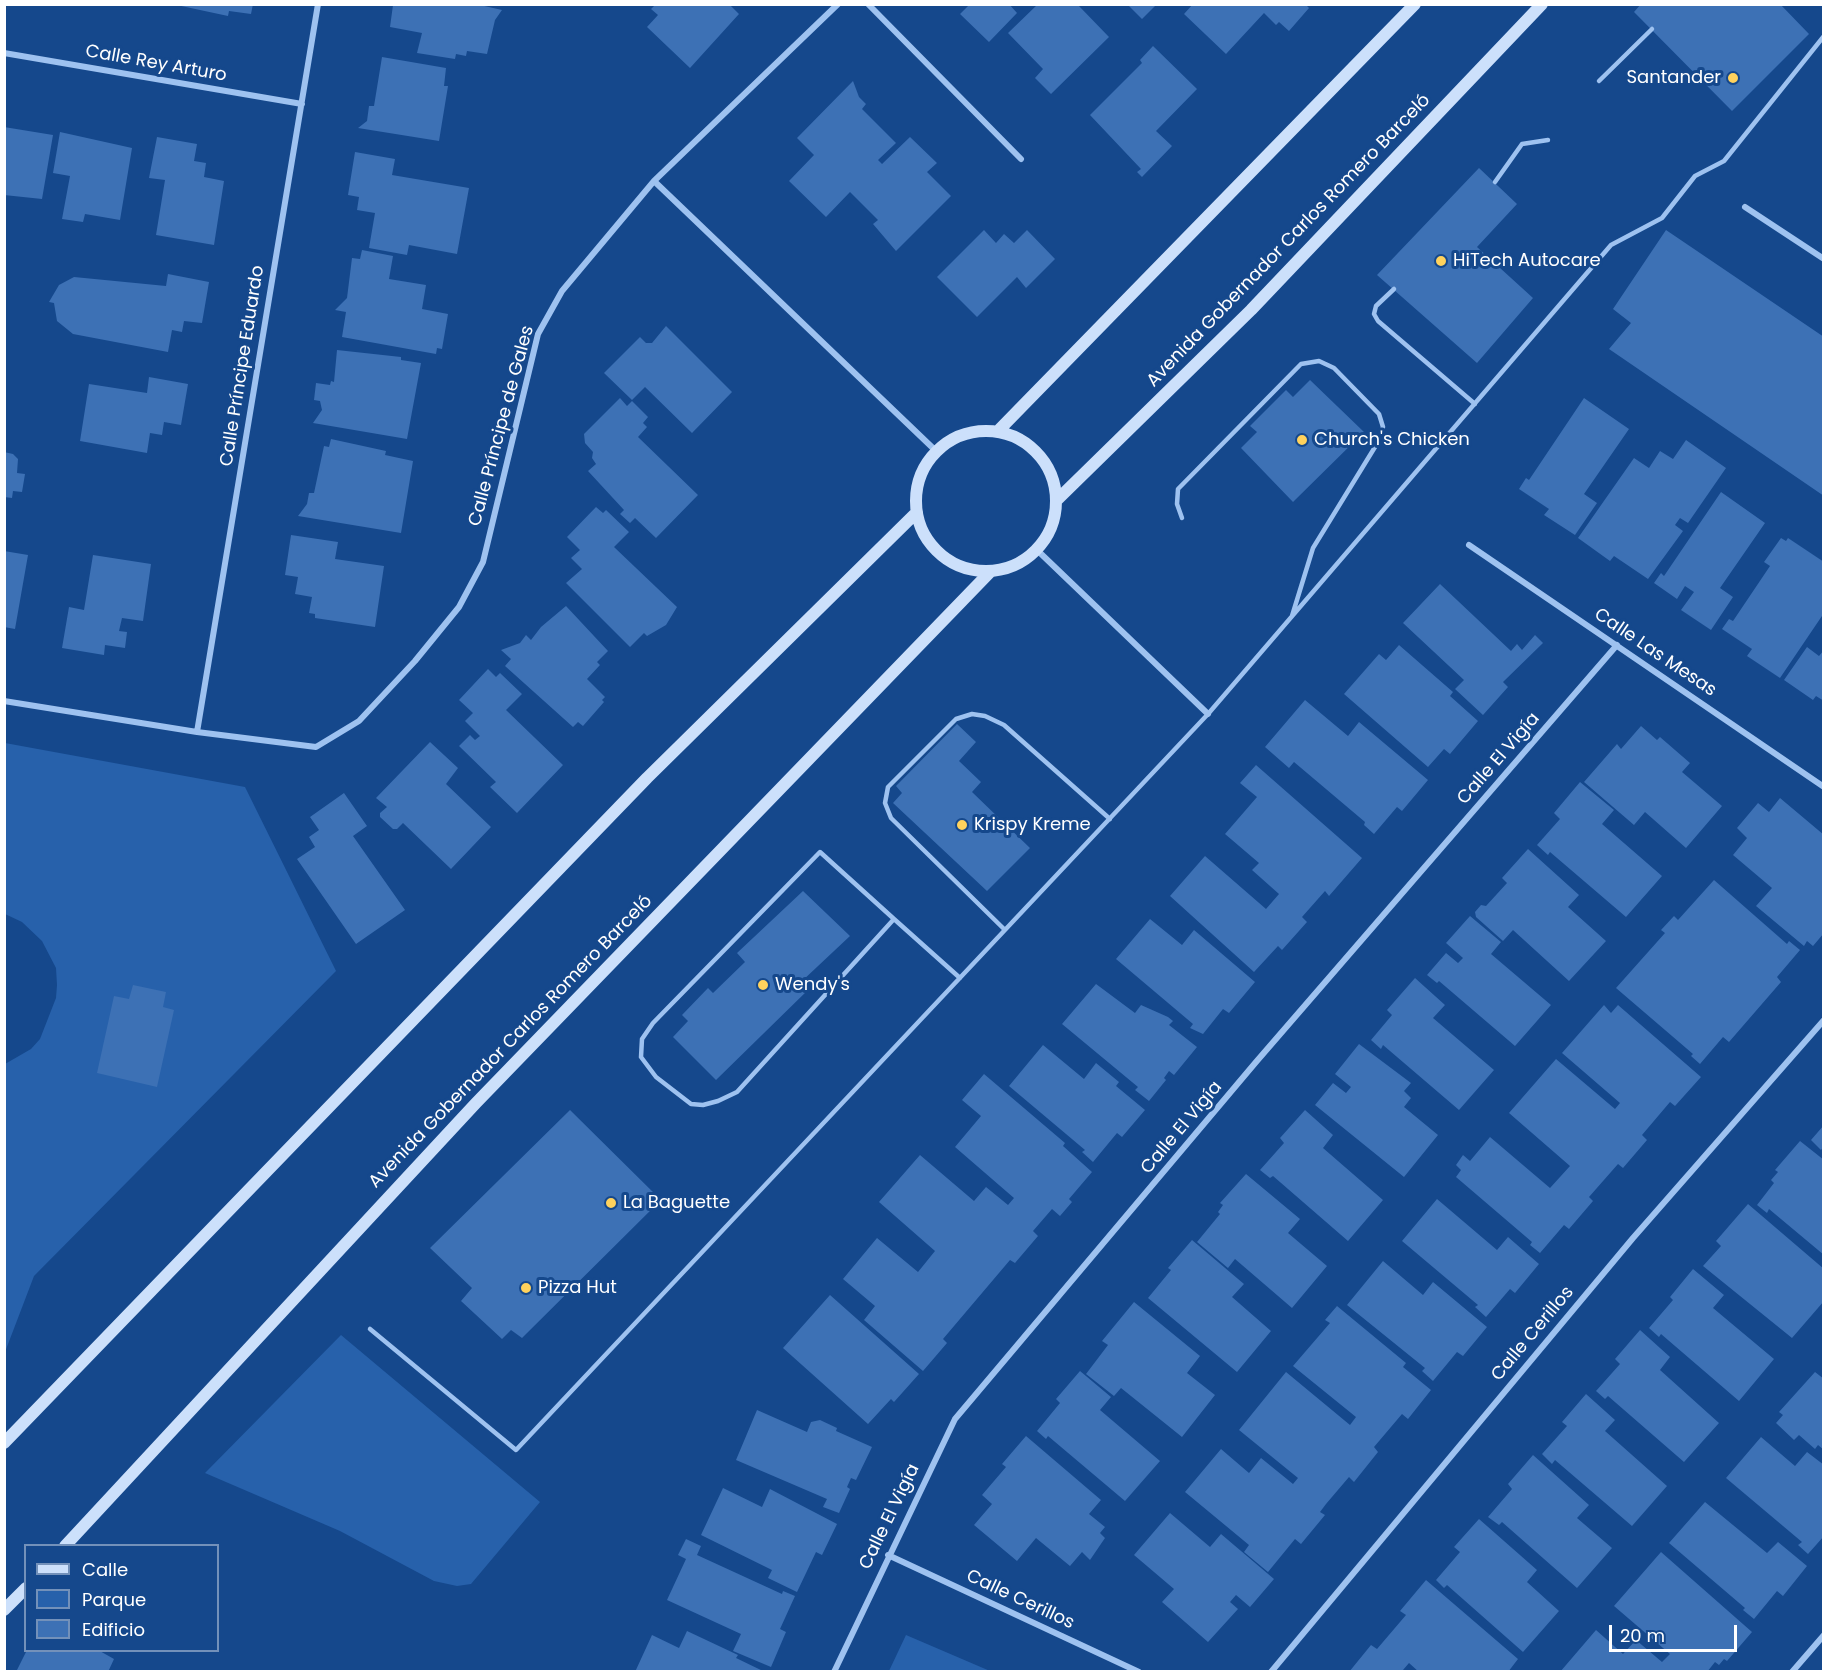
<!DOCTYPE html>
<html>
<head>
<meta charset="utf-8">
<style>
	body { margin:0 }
	#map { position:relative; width:1828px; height:1676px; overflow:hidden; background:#15488c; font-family:Poppins,sans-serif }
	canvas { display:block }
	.frame { position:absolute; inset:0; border:6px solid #fff; pointer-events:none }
	.legend { position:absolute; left:24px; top:1544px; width:195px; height:108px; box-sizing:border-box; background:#15488c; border:2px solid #7391ba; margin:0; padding:8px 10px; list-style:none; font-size:18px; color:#fff }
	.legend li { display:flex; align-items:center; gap:12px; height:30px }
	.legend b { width:30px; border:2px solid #7391ba }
	.scale { position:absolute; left:1609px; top:1625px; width:128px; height:27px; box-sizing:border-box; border:3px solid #fff; border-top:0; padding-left:8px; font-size:18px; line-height:21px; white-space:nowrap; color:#fff; -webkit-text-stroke:4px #15488c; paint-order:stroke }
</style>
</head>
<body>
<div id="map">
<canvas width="1828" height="1676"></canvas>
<div class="frame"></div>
<ul class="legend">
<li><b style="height:8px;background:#cce0fb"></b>Calle</li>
<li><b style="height:16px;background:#2761ab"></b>Parque</li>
<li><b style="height:16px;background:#3d71b5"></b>Edificio</li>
</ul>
<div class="scale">20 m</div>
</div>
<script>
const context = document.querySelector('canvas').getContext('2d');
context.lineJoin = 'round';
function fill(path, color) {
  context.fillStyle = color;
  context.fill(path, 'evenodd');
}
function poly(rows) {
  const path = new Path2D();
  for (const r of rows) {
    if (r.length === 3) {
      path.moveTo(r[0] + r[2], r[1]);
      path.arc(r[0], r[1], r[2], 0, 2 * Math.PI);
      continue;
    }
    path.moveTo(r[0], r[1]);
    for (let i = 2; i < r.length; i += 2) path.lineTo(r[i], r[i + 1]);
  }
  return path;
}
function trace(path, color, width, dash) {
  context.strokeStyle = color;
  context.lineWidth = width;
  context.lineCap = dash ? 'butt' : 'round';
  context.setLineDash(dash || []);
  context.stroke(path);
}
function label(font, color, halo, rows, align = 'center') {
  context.font = font + ' Poppins,sans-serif';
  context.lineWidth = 6;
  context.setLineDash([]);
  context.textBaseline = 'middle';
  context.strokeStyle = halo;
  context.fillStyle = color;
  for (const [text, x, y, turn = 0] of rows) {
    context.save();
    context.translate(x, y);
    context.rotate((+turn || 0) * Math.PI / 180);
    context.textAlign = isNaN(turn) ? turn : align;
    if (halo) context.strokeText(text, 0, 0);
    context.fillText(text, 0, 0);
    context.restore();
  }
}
const green = poly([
	[5,743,245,787,336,971,34,1276,5,1352,5,1064,31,1049,40,1039,56,998,57,985,56,968,42,941,22,922,5,914],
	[341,1335,540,1502,471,1584,457,1586,434,1581,340,1531,205,1473],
	[906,1635,990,1671,889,1671]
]);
const building = poly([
	[172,4,253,4,251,14,229,11,228,16],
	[656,4,729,4,739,14,690,68,647,27,658,15,651,9],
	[970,4,1009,4,1017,13,989,42,960,14],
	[1127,4,1157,4,1142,19],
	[1193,4,1305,4,1309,8,1289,31,1279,22,1276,25,1264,13,1226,54,1184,14],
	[1641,4,1780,4,1809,34,1732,111,1634,12],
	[393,5,480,5,502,10,495,20,487,54,467,51,466,56,456,54,455,59,417,53,422,33,390,27],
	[1037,5,1078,5,1109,37,1051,94,1035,78,1043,69,1008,33],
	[1153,46,1197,89,1156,131,1172,146,1142,177,1137,172,1141,169,1090,115,1142,63,1140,60],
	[382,57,446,68,444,86,448,86,439,141,358,128,367,121,369,106,374,106],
	[853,81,859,97,866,104,862,109,896,143,878,160,882,164,910,137,937,163,927,172,951,196,896,251,873,224,878,220,850,192,826,217,789,181,814,155,797,138],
	[4,127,53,135,42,199,4,195],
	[60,132,132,148,120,220,85,214,83,222,62,219,70,176,53,173],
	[157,137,197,144,194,161,206,163,204,177,224,181,214,245,156,235,165,180,149,178],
	[355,152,395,159,392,175,469,188,457,254,409,245,407,255,369,248,375,213,357,210,359,197,348,195],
	[1479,168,1517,204,1477,247,1533,298,1477,363,1377,275],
	[984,230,996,243,1004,234,1014,243,1027,230,1055,259,1026,288,1017,277,977,317,937,277],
	[1666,230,1824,337,1824,496,1609,349,1631,323,1613,309],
	[362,250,393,256,389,279,426,285,422,309,448,314,442,349,437,348,436,354,342,337,346,312,335,310,347,298,352,258,360,259],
	[168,274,209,282,202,323,184,321,182,332,172,330,168,352,73,334,57,321,54,303,49,302,59,285,74,277,166,286],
	[666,326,732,392,692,433,645,387,632,400,604,373,640,337,646,343,652,343],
	[337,350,401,357,401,360,421,363,407,439,313,423,322,410,320,401,314,400,316,383,330,385,331,381,334,382],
	[149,377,188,384,181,425,164,422,162,435,150,433,147,453,80,441,89,384,147,393],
	[1310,380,1364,432,1293,502,1241,448,1257,432,1250,426,1286,390,1293,397],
	[620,398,627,406,632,401,648,417,643,423,647,427,638,437,698,495,656,538,635,518,630,523,620,514,624,510,588,471,596,464,592,458,593,452,585,443,584,434],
	[1584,398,1629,429,1584,494,1597,503,1575,535,1544,515,1549,509,1519,489,1526,478,1529,480],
	[331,439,386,451,385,455,413,461,401,533,298,516,307,504,309,493,314,493,324,446,329,447],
	[1686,440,1726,468,1688,523,1680,518,1675,525,1683,531,1648,579,1614,556,1610,561,1578,538,1634,458,1649,468,1660,451,1673,459],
	[4,452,13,454,18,459,17,473,25,474,22,492,13,491,12,498,4,497],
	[1721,492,1765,523,1720,588,1733,597,1711,630,1681,610,1694,592,1685,586,1677,599,1654,583,1661,573,1664,576],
	[596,507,603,513,606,510,629,532,614,547,677,607,666,625,647,636,644,633,630,647,566,583,582,569,571,558,580,550,567,537],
	[291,535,338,542,335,559,384,566,375,627,315,618,315,614,309,613,312,597,295,594,298,577,285,575],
	[1781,538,1786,541,1788,538,1824,562,1824,613,1780,678,1747,656,1752,649,1722,629,1729,619,1733,621,1770,566,1764,562],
	[4,551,28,555,15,629,4,627],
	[93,555,151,564,143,621,122,618,119,631,127,632,125,648,105,645,104,655,62,648,69,607,84,610],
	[1440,584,1511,651,1517,644,1522,650,1535,635,1543,643,1503,682,1508,687,1483,715,1455,689,1464,680,1403,623],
	[566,606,608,651,597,662,600,665,587,679,605,697,602,700,604,702,583,726,578,722,573,727,505,666,511,659,501,650,520,643,526,635,531,640,541,627],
	[1399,645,1453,692,1450,696,1478,721,1450,754,1444,749,1428,767,1344,694,1379,654,1386,660],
	[1807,647,1819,656,1824,650,1824,701,1816,696,1813,700,1784,680],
	[488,669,496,677,500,673,522,694,506,710,563,765,517,813,490,787,496,782,459,746,470,735,475,740,480,736,465,721,473,713,459,700],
	[1305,700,1348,736,1359,722,1428,780,1402,811,1397,807,1374,834,1364,825,1365,822,1294,762,1289,768,1265,747],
	[957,724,976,742,959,761,981,782,972,792,1030,848,987,891,893,803,902,793,896,786],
	[1641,726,1657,740,1660,737,1690,763,1682,772,1722,806,1686,848,1645,812,1634,825,1584,782,1617,744,1621,749],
	[430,742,458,768,446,784,491,827,451,869,403,823,397,829,393,829,380,817,380,813,387,807,376,798],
	[1256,765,1362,858,1329,896,1325,891,1302,917,1307,922,1282,950,1278,946,1254,972,1170,896,1205,856,1266,909,1279,894,1252,870,1259,863,1225,834,1257,797,1240,783],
	[1580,782,1614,810,1602,824,1662,876,1626,917,1550,852,1548,855,1537,845,1560,819,1554,813],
	[344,793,367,826,353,836,405,910,356,944,297,859,315,847,309,837,319,830,310,817],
	[1780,798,1824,835,1824,933,1813,946,1807,941,1804,946,1756,906,1772,888,1733,855,1747,838,1737,828,1758,803,1769,812],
	[1528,849,1579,895,1568,907,1606,941,1569,981,1513,930,1503,941,1476,917,1475,912,1481,905,1486,906,1507,883,1502,878],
	[1714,880,1787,944,1789,941,1800,950,1777,977,1781,982,1729,1042,1723,1037,1700,1064,1691,1056,1693,1054,1616,988,1665,933,1661,930,1674,916,1678,920],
	[803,891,850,936,801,982,809,989,716,1080,673,1037,688,1021,682,1015,708,988,713,993,745,962,737,953],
	[1470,916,1501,942,1491,954,1551,1005,1515,1046,1439,981,1437,983,1427,975,1446,953,1458,963,1463,958,1446,943],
	[1150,919,1182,945,1194,930,1255,982,1229,1013,1223,1009,1203,1034,1190,1028,1193,1024,1116,959],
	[1415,978,1445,1005,1433,1018,1494,1070,1459,1110,1383,1045,1381,1049,1371,1040,1392,1015,1387,1010],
	[1096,984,1135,1013,1141,1005,1168,1017,1173,1021,1169,1025,1197,1047,1174,1075,1169,1071,1164,1078,1166,1080,1149,1101,1135,1090,1138,1087,1062,1024],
	[133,985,166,992,163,1007,174,1010,157,1087,97,1073,114,996,129,999],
	[1604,1005,1611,1013,1618,1005,1701,1077,1675,1106,1670,1102,1642,1135,1647,1140,1623,1168,1618,1164,1589,1197,1593,1201,1569,1229,1564,1225,1540,1253,1530,1245,1532,1242,1456,1177,1461,1170,1456,1165,1463,1155,1470,1161,1490,1137,1550,1188,1570,1166,1509,1113,1556,1059,1615,1109,1620,1103,1562,1053],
	[1359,1044,1411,1083,1404,1091,1411,1098,1404,1107,1438,1135,1404,1177,1315,1105,1333,1083,1346,1093,1351,1087,1335,1074],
	[1043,1045,1084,1079,1096,1063,1119,1082,1116,1086,1145,1110,1122,1137,1117,1133,1093,1162,1082,1152,1085,1150,1009,1086],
	[984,1074,1065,1143,1063,1146,1092,1172,1069,1199,1072,1202,1060,1216,1052,1209,1033,1231,1038,1236,1015,1263,1010,1260,943,1339,947,1343,923,1371,864,1320,875,1306,843,1279,877,1238,918,1272,935,1251,879,1202,920,1155,974,1201,986,1187,1008,1205,1014,1198,955,1147,981,1116,962,1100],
	[570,1110,661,1200,522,1338,511,1330,502,1339,461,1301,472,1288,430,1248],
	[1305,1110,1333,1135,1323,1148,1383,1200,1348,1241,1273,1176,1270,1178,1260,1170,1284,1143,1280,1138],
	[1824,1125,1824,1146,1821,1150,1811,1140],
	[1800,1141,1824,1160,1824,1255,1769,1209,1767,1213,1757,1205,1774,1183,1771,1180,1778,1172,1775,1170],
	[1246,1174,1300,1219,1288,1233,1327,1266,1292,1308,1235,1259,1228,1268,1197,1242,1220,1214,1218,1212,1223,1205,1220,1203],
	[1437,1199,1497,1250,1508,1237,1539,1264,1515,1293,1510,1289,1486,1317,1475,1307,1478,1305,1402,1241],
	[1748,1204,1824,1269,1824,1301,1792,1338,1703,1266,1721,1246,1716,1241],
	[1192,1240,1244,1284,1232,1297,1271,1331,1237,1372,1148,1298,1171,1270,1168,1268],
	[1383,1261,1423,1295,1433,1282,1487,1327,1463,1356,1457,1352,1433,1381,1422,1371,1425,1368,1347,1305],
	[1693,1269,1724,1295,1713,1308,1774,1359,1739,1401,1661,1334,1659,1337,1649,1328,1673,1300,1670,1297],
	[830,1295,919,1374,894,1402,891,1399,868,1424,783,1348],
	[1134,1302,1200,1356,1187,1373,1215,1395,1182,1437,1121,1388,1114,1396,1086,1374,1108,1345,1102,1341],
	[1337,1306,1406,1363,1403,1367,1431,1390,1408,1419,1402,1414,1374,1447,1378,1452,1354,1482,1349,1477,1326,1504,1320,1512,1325,1515,1301,1544,1295,1539,1268,1572,1244,1552,1249,1545,1185,1492,1221,1449,1249,1473,1261,1458,1293,1484,1298,1478,1239,1430,1286,1372,1350,1425,1356,1417,1293,1366,1330,1323,1325,1320],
	[1640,1330,1670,1357,1660,1370,1719,1423,1684,1462,1608,1396,1605,1399,1596,1391,1620,1364,1615,1359],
	[1080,1371,1111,1397,1100,1410,1160,1461,1125,1501,1048,1436,1046,1439,1037,1431,1060,1403,1056,1399],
	[1815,1372,1824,1379,1824,1450,1818,1445,1815,1449,1799,1435,1794,1440,1776,1423,1783,1415,1779,1412],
	[1586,1394,1615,1420,1605,1431,1667,1486,1632,1526,1555,1460,1552,1464,1542,1454,1567,1426,1562,1422],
	[757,1410,807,1432,811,1422,820,1420,837,1428,836,1431,872,1447,856,1480,851,1478,847,1487,850,1489,839,1513,823,1507,827,1499,736,1460],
	[1026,1436,1101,1500,1089,1514,1105,1527,1100,1533,1105,1538,1090,1560,1082,1552,1070,1566,1036,1538,1017,1561,974,1525,992,1504,982,1495,1006,1467,1002,1464],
	[1761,1437,1795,1466,1807,1452,1824,1465,1824,1536,1808,1554,1798,1545,1802,1542,1726,1478],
	[1533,1455,1589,1505,1577,1518,1612,1548,1577,1588,1502,1522,1499,1525,1488,1517,1512,1489,1508,1484],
	[723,1488,762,1507,770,1489,837,1524,822,1555,816,1552,797,1592,768,1578,772,1570,701,1535],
	[1705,1502,1767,1553,1778,1542,1807,1566,1783,1596,1777,1591,1754,1619,1743,1610,1745,1608,1669,1543],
	[1170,1513,1210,1547,1221,1534,1274,1579,1250,1607,1236,1595,1230,1602,1238,1609,1208,1642,1162,1602,1174,1589,1134,1555],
	[1479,1519,1537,1570,1527,1582,1559,1611,1523,1652,1447,1585,1444,1588,1436,1580,1460,1552,1454,1547],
	[686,1539,701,1546,697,1555,782,1594,783,1591,795,1596,780,1629,786,1632,771,1667,733,1651,741,1634,667,1600,686,1559,678,1555],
	[1661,1552,1752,1632,1727,1661,1724,1659,1719,1665,1715,1662,1707,1672,1560,1672,1596,1630,1623,1654,1636,1640,1662,1662,1670,1654,1614,1606],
	[1426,1580,1518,1659,1508,1672,1419,1672,1409,1663,1403,1670,1406,1672,1349,1672,1371,1645,1377,1649,1406,1615,1400,1611],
	[687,1631,738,1655,736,1658,765,1672,635,1672,652,1635,679,1648],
	[27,1650,98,1650,114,1659,108,1672,16,1672]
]);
const lane = poly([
	[1599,81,1652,29],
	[1495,182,1522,144,1548,140],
	[1394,289,1376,306,1374,314,1378,321,1475,404],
	[1182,518,1177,504,1178,489,1301,364,1319,361,1334,368,1379,414,1383,427,1375,447,1313,548,1292,616],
	[894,919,737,1092,718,1101,703,1105,691,1104,656,1077,641,1057,642,1039,653,1023,820,852,894,919,960,978],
	[1005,930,891,818,885,803,888,787,956,719,972,714,985,716,1004,725,1110,819],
	[370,1329,516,1450,1208,714,1611,245,1662,218,1695,176,1724,161,1824,36]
]);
const street = poly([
	[868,4,1021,159],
	[4,53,302,104],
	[654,181,936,451],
	[1745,207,1824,259],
	[1469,545,1824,787],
	[1037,550,1208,714],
	[4,701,197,732,316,747,359,721,415,661,459,607,483,562,538,334,562,291,654,181,838,4],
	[197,732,318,4],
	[888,1555,1139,1672],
	[834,1672,955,1419,1256,1062,1617,645],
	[1271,1672,1633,1238,1824,1020],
	[1792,1672,1824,1635]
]);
const secondary = poly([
	[986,501,70],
	[998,431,1415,4],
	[1058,499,1251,310,1542,4],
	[4,1443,647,778,917,512],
	[65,1546,476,1103,991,571],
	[4,1610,26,1588]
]);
const markers = [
	[1733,78,6,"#ffd25d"],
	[1441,261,6,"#ffd25d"],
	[1302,440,6,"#ffd25d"],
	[962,825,6,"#ffd25d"],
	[763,985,6,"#ffd25d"],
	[611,1203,6,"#ffd25d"],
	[526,1288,6,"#ffd25d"]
];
const streetNames = [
	["Calle Rey Arturo",156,64,10],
	["Avenida Gobernador Carlos Romero Barceló",1289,241,-46],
	["Calle Príncipe Eduardo",243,366,-81],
	["Calle Príncipe de Gales",502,426,-75],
	["Calle Las Mesas",1655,653,34],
	["Calle El Vigía",1499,759,-49],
	["Avenida Gobernador Carlos Romero Barceló",511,1042,-46],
	["Calle El Vigía",1182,1128,-50],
	["Calle Cerillos",1533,1334,-50],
	["Calle El Vigía",890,1517,-64],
	["Calle Cerillos",1020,1600,25]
];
const poiNames = [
	["Santander",1721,78,"right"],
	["HiTech Autocare",1453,261],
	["Church's Chicken",1314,440],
	["Krispy Kreme",974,825],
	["Wendy's",775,985],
	["La Baguette",623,1203],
	["Pizza Hut",538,1288]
];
fill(green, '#2761ab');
fill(building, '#3d71b5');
trace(lane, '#9ec2f0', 4.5);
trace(street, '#9ec2f0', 6);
trace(secondary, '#cce0fb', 12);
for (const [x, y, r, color] of markers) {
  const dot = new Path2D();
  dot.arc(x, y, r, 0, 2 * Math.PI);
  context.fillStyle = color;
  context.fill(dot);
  trace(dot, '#15488c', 2);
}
label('18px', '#fff', '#15488c', streetNames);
label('18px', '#fff', '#15488c', poiNames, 'left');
</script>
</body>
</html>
